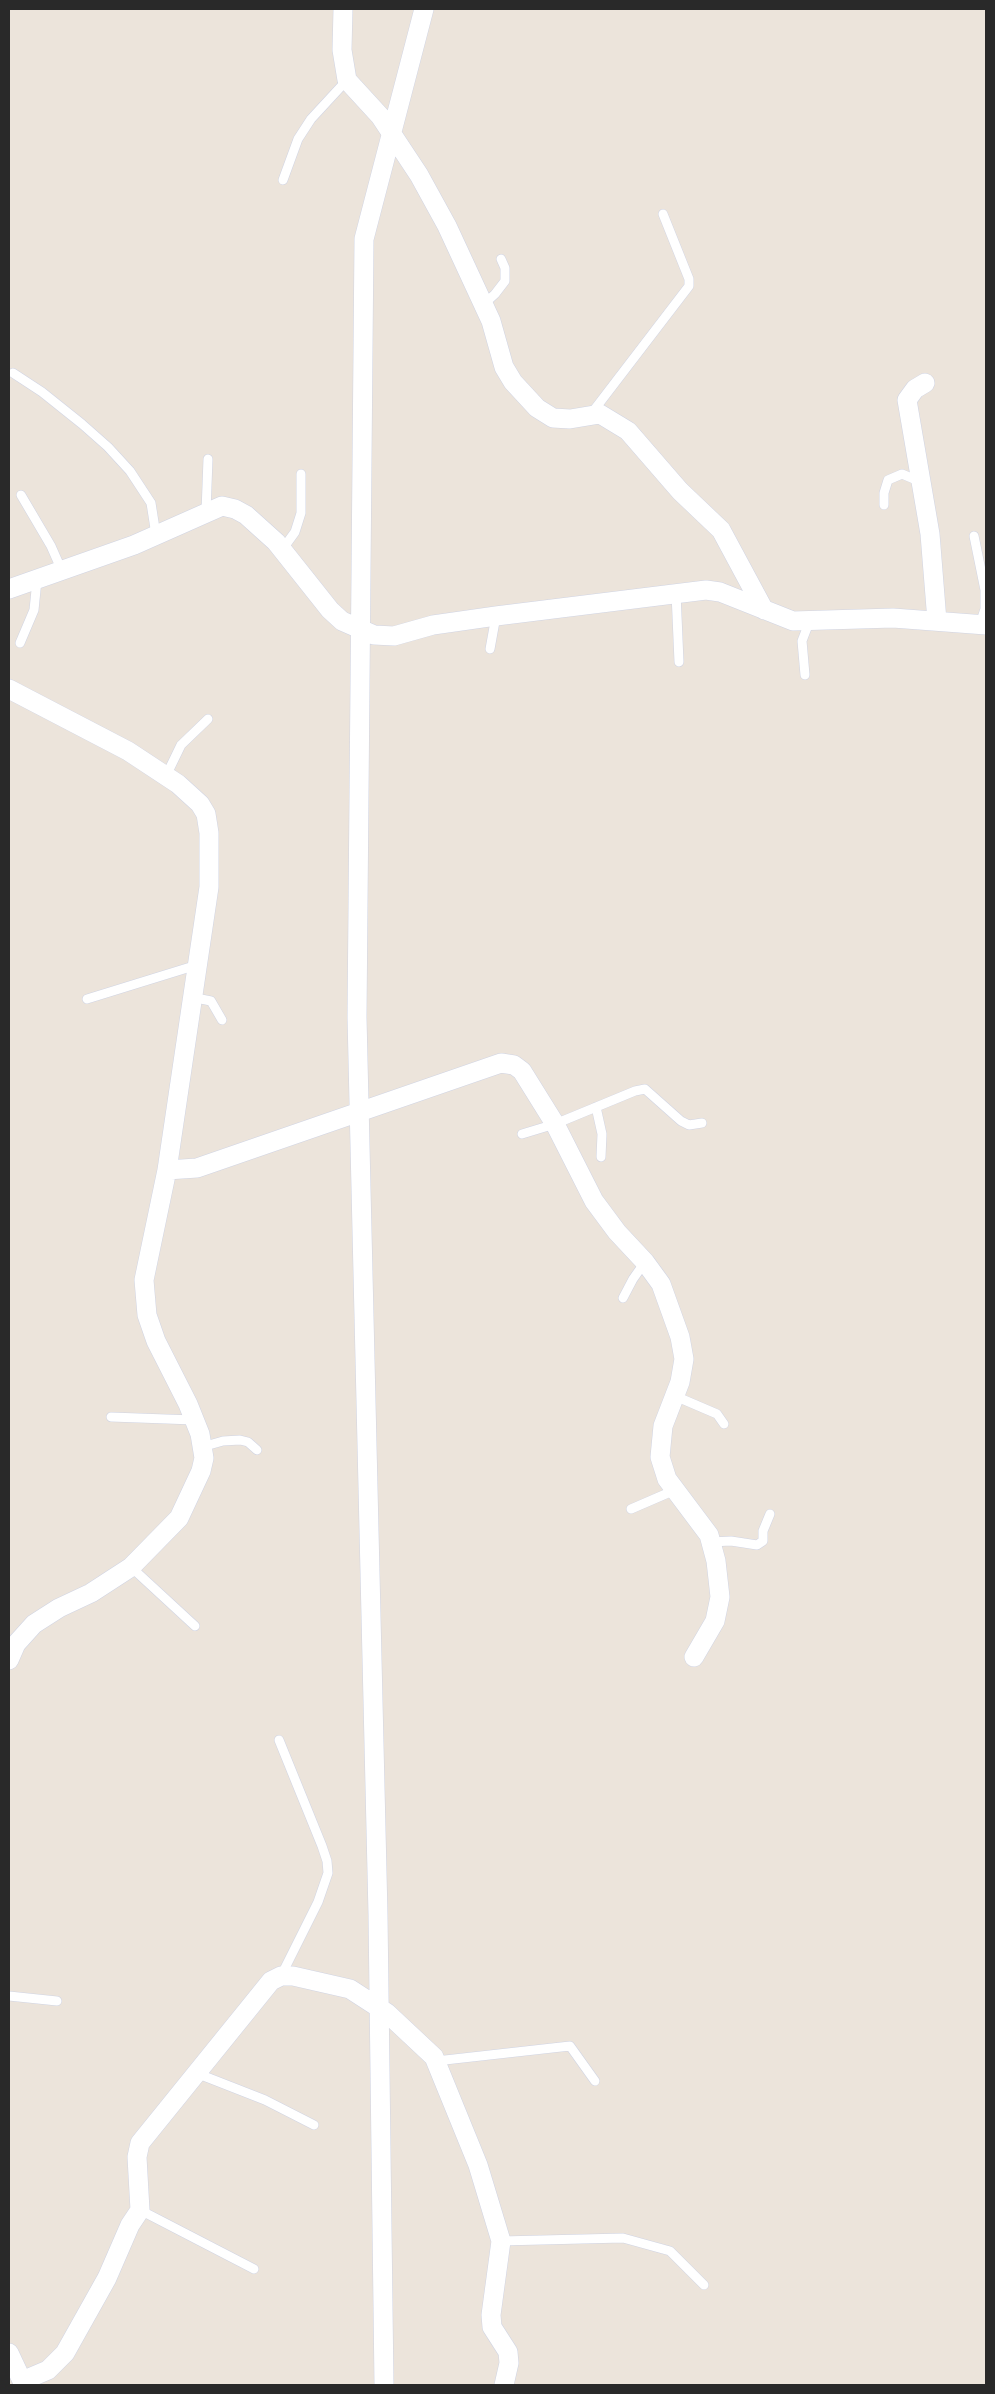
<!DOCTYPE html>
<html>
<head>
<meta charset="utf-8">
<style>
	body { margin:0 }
	#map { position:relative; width:995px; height:2394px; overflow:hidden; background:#ece4db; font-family:Helvetica,sans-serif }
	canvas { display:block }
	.frame { position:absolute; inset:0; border:10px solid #292929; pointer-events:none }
</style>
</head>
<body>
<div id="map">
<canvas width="995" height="2394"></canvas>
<div class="frame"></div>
</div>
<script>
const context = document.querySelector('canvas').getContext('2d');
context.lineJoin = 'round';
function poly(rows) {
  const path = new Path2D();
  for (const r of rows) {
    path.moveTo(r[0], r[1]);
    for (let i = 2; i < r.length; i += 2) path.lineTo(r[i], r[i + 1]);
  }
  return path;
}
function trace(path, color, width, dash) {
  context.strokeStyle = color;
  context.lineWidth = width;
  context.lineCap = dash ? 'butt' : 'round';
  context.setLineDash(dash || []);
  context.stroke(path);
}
const service = poly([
	[283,180,298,139,311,119,347,80],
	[484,304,495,294,505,281,505,268,501,259],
	[13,373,42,392,82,424,108,447,130,471,151,503,156,535],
	[591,414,689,286,689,279,663,214],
	[21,495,51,546,62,571],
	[884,505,884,493,888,480,902,474,921,482],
	[206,512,208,459],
	[974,536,985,590,985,609,980,624],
	[282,550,295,532,301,513,301,474],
	[676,593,679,662],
	[20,643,34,610,37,580],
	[490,649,496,616],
	[805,675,802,641,810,620],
	[166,776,181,745,208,719],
	[87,999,197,965],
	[192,1002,201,999,211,1001,222,1020],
	[596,1107,602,1134,601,1157],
	[522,1134,555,1124,635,1091,645,1089,681,1121,689,1125,702,1123],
	[623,1298,633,1279,645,1262],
	[675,1396,717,1414,724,1424],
	[111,1417,194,1420],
	[202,1447,223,1441,240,1440,248,1442,257,1450],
	[631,1509,675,1490],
	[711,1542,731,1541,757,1545,763,1541,763,1531,770,1514],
	[131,1567,195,1626],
	[279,1740,322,1846,327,1861,328,1873,318,1902,281,1976],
	[9,1996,57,2001],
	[436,2061,570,2046,595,2081],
	[196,2073,265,2100,314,2125],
	[140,2210,254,2269],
	[501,2241,623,2238,670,2251,704,2285]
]);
const minor = poly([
	[343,9,342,50,347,80,380,116,419,175,447,226,491,321,504,367,513,382,537,408,553,418,570,419,600,414,628,431,680,491,721,530,764,610],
	[925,383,915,389,907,400,930,534,937,621],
	[9,589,134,545,222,506,235,509,246,515,276,542,330,610,342,621,374,635,394,636,433,625,496,616,706,590,720,592,793,621,893,618,986,625],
	[9,689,128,751,178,784,200,804,206,814,209,833,209,887,179,1089,167,1170,144,1280,147,1315,156,1341,188,1404,200,1434,204,1458,201,1471,179,1518,131,1567,91,1593,59,1608,34,1624,16,1644,9,1660],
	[167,1170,197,1168,501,1063,514,1065,522,1071,555,1124,594,1201,617,1232,645,1262,661,1284,680,1337,684,1359,680,1382,663,1426,660,1457,667,1479,709,1535,716,1561,720,1597,715,1621,694,1657],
	[9,2353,24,2385],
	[22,2381,48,2370,65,2353,107,2278,130,2225,140,2210,137,2157,140,2143,271,1981,281,1976,293,1976,350,1989,387,2013,434,2057,478,2165,501,2241,491,2315,492,2327,508,2352,509,2363,504,2385],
	[384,2385,378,1915,357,1017,364,239,424,9]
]);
trace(service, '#d0d4e3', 10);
trace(minor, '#d0d4e3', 20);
trace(service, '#fff', 9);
trace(minor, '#fff', 19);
</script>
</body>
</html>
